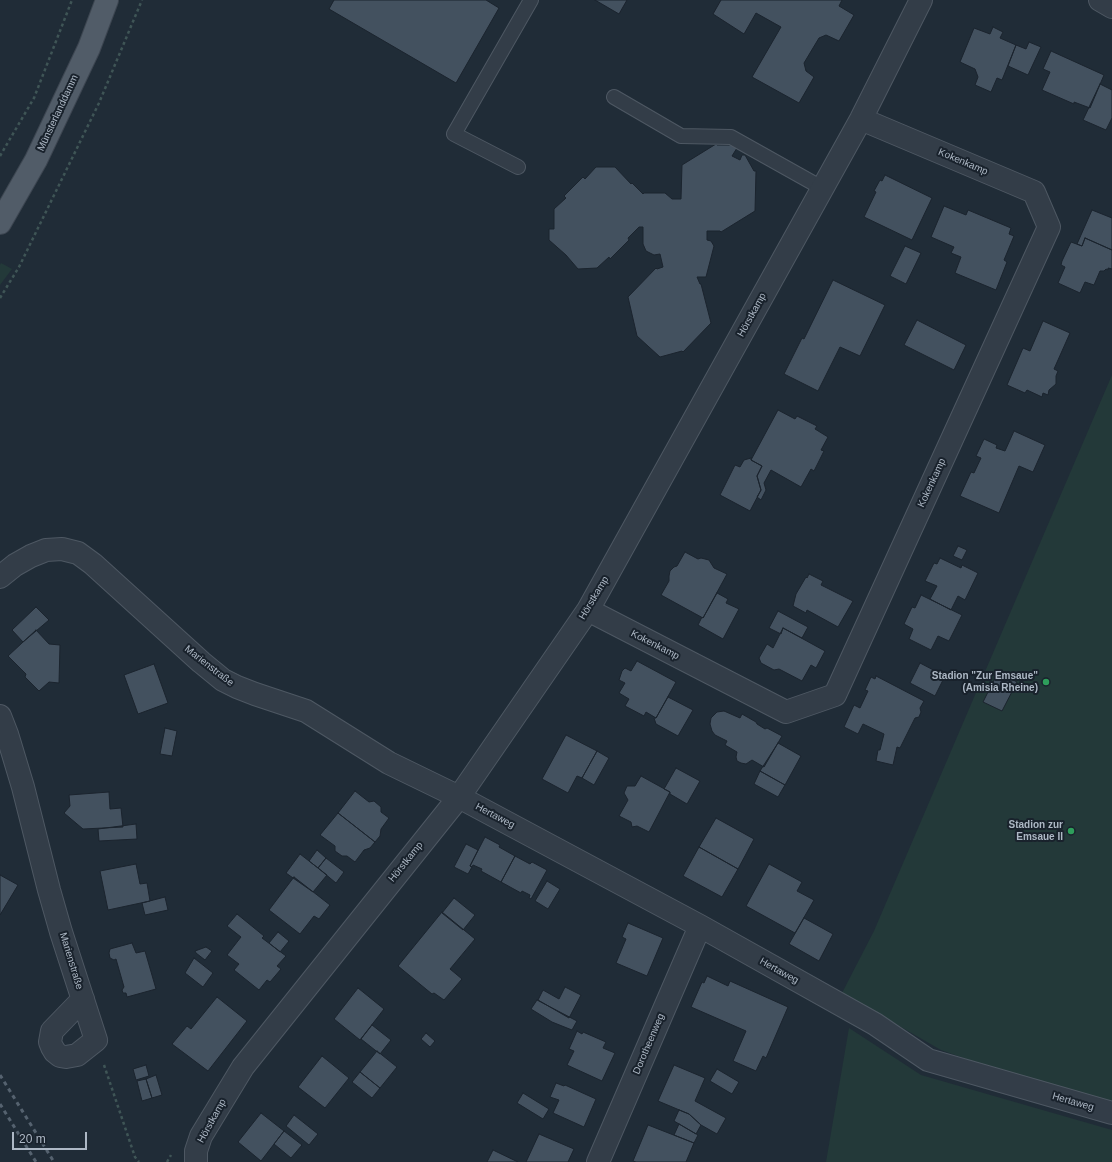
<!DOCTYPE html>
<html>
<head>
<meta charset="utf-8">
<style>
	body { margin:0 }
	#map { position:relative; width:1112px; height:1162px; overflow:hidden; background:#202c37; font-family:Helvetica,sans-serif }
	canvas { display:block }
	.scale { position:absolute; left:12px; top:1132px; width:75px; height:18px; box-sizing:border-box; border:2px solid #adb8c5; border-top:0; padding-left:5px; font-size:12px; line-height:14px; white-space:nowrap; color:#adb8c5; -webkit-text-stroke:3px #19222c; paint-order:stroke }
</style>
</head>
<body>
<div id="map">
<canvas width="1112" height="1162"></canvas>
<div class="scale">20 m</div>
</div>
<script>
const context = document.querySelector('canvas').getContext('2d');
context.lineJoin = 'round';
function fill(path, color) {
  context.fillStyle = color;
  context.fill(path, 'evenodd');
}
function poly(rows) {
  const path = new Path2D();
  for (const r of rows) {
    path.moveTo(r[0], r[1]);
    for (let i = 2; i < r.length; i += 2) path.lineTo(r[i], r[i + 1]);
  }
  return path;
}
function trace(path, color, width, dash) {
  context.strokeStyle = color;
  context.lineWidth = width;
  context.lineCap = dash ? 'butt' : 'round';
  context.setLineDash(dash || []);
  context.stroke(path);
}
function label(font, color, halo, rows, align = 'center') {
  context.font = font + ' Helvetica,sans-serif';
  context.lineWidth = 4;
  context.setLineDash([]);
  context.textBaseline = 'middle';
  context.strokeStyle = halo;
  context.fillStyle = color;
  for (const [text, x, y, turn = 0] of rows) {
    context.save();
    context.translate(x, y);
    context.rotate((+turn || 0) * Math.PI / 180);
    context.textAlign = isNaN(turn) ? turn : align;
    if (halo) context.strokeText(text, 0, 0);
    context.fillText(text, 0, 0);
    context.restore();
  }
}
const green = poly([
	[1,263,12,269,0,285,0,265],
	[1112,375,1112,1107,1053,1090,941,1050,842,993,874,931],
	[849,1028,921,1075,1112,1130,1112,1162,826,1162]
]);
const building = poly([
	[334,0,486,0,499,8,456,83,329,9,334,0],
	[595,0,627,0,619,14,595,0],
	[721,0,842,0,839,6,854,15,839,41,826,35,819,38,804,63,806,71,814,77,799,103,752,77,781,27,756,13,744,34,713,14,721,0],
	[993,27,1003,32,1000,38,1016,45,1002,80,997,78,991,92,975,85,978,77,975,69,960,62,974,28,990,34,993,27],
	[1029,42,1041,47,1028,75,1008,66,1016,45,1026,49,1029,42],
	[1051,51,1104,75,1090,108,1074,102,1074,104,1042,90,1050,72,1043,69,1051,51],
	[1100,84,1112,90,1112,118,1106,130,1083,120,1100,84],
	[716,144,717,145,735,145,737,148,732,156,740,160,742,155,745,155,754,171,756,171,755,211,721,232,720,231,707,231,707,240,711,241,714,246,706,277,697,277,700,284,701,284,711,323,683,352,682,351,660,357,637,336,628,297,656,268,657,269,663,267,660,254,654,255,646,251,643,244,643,227,639,227,628,238,629,240,610,259,609,257,597,268,578,269,566,255,549,240,549,229,554,229,554,209,566,198,564,196,583,177,585,179,596,167,615,167,631,184,632,183,643,194,644,193,665,193,672,199,681,199,682,165,716,144],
	[885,175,932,198,912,240,864,217,876,192,874,191,880,180,882,181,885,175],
	[944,206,966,215,968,210,1011,228,1009,234,1014,236,1004,260,1007,262,996,290,955,273,961,257,951,253,954,247,931,237,944,206],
	[1092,210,1112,218,1112,250,1085,238,1082,246,1077,244,1092,210],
	[1085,238,1112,250,1112,269,1108,268,1108,270,1106,269,1104,271,1100,271,1094,285,1085,282,1080,293,1058,283,1065,267,1061,265,1062,261,1071,242,1082,246,1085,238],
	[905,246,921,253,906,284,890,276,905,246],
	[833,280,885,305,860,356,840,347,818,391,784,374,802,338,804,339,833,280],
	[917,320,966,345,954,370,904,345,917,320],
	[1043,321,1070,333,1054,369,1058,371,1056,376,1056,384,1049,390,1048,395,1043,393,1042,397,1027,390,1025,393,1007,385,1023,348,1030,351,1043,321],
	[778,410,795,419,797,416,817,426,815,429,828,437,821,450,824,451,814,471,811,469,801,487,771,470,764,483,766,490,761,500,757,497,761,490,757,476,762,466,751,460,778,410],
	[1014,431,1045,445,1033,472,1019,466,999,513,960,496,971,472,974,473,981,458,976,456,984,439,997,445,996,448,1005,451,1014,431],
	[751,458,751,460,762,466,757,476,761,490,750,511,720,495,735,465,740,467,744,460,751,458],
	[958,546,967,550,962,560,953,556,958,546],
	[685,552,698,559,701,558,709,560,714,568,727,574,703,618,661,595,669,581,669,576,670,571,674,567,677,566,685,552],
	[940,558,961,568,962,565,978,573,965,600,958,596,951,610,930,599,937,586,925,581,934,563,937,564,940,558],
	[809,574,823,581,821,585,853,601,838,627,807,610,806,613,793,606,796,594,806,577,807,578,809,574],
	[717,593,728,599,726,603,739,609,723,639,698,625,702,617,703,618,717,593],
	[921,595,962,615,949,641,938,636,931,650,909,639,913,629,904,624,912,607,915,608,921,595],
	[36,607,49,620,23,642,12,630,36,607],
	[778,611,808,627,802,638,783,628,781,634,769,628,778,611],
	[783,628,825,651,816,668,811,665,802,681,779,669,774,670,761,663,759,658,767,644,773,648,783,628],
	[36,630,49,644,60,645,59,683,49,682,39,691,25,677,26,674,8,656,36,630],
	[637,661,676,682,656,718,646,712,644,716,625,706,629,699,619,693,625,683,619,680,622,671,625,668,631,671,637,661],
	[920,663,945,676,935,696,910,683,920,663],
	[154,664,168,703,138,714,124,675,154,664],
	[998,672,1017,682,1002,711,983,702,998,672],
	[876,676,924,701,920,708,921,712,919,717,915,718,900,748,897,747,893,765,876,761,878,750,880,750,884,734,863,724,858,734,844,727,854,705,860,708,868,691,865,690,871,677,875,679,876,676],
	[668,697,693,710,678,736,656,724,654,718,656,718,668,697],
	[724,711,740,718,742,714,756,722,757,724,765,729,767,728,782,736,764,767,752,760,746,764,741,763,737,761,736,757,737,752,725,745,727,741,715,735,712,731,710,724,711,718,717,712,724,711],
	[165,728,177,731,172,756,160,754,165,728],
	[566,735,597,751,582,778,577,776,568,793,542,779,566,735],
	[778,743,801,756,785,785,760,771,778,743],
	[597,751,609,758,594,785,582,778,597,751],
	[676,768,700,781,687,804,670,794,670,792,664,789,676,768],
	[760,771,785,785,778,797,754,784,760,771],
	[641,776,670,792,649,832,637,826,632,827,631,822,619,816,628,800,624,793,627,786,635,786,641,776],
	[355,791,369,802,374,801,381,807,381,812,389,818,381,829,380,836,375,842,338,813,355,791],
	[109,792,110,809,121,808,123,827,83,829,64,813,70,806,69,795,109,792],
	[338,813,375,842,370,848,364,850,355,862,347,856,342,856,335,851,335,846,320,835,338,813],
	[716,818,754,839,738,869,699,847,716,818],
	[136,824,137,839,99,841,98,829,136,824],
	[485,837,500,845,499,847,515,856,501,882,481,871,482,869,473,865,472,867,470,866,485,837],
	[466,844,478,850,470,866,472,867,468,874,454,867,466,844],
	[699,847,738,869,722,897,683,876,699,847],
	[317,850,326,858,318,868,309,861,317,850],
	[300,854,327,875,313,892,286,873,300,854],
	[515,856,530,864,532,862,547,870,531,899,529,898,530,895,522,891,521,893,501,882,515,856],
	[326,858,344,872,336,883,318,868,326,858],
	[136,864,140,884,147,883,150,901,108,910,100,871,136,864],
	[769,864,802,882,797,891,814,900,795,933,746,906,769,864],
	[0,875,18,885,0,915,0,875],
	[294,877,330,905,319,919,314,916,300,934,269,910,294,877],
	[547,881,560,889,548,909,535,901,547,881],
	[165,897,168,910,145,915,142,903,165,897],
	[454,898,475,915,463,930,442,913,454,898],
	[442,912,475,939,450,969,462,979,444,1000,434,993,432,994,398,966,442,912],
	[237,914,264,936,262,938,286,956,277,966,281,969,270,982,267,980,259,990,234,970,239,964,227,955,241,937,227,926,237,914],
	[804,918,833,934,819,961,789,944,804,918],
	[628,923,663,938,647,976,616,963,626,939,622,937,628,923],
	[278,932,289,941,280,952,269,943,278,932],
	[132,943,136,953,145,951,156,989,127,997,126,993,123,993,122,990,124,987,116,959,114,960,110,958,109,953,110,949,132,943],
	[206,947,212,951,205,960,196,953,195,951,206,947],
	[194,958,213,973,203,987,185,973,194,958],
	[707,976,728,986,730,981,788,1007,766,1058,763,1056,756,1071,733,1061,746,1031,691,1007,702,982,704,983,707,976],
	[565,987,581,995,569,1018,538,1000,543,990,559,999,565,987],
	[358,988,384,1009,360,1040,334,1019,358,988],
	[217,997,247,1021,208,1071,172,1044,187,1026,191,1029,217,997],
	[537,1000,577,1021,572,1030,552,1022,531,1009,537,1000],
	[372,1025,391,1040,380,1054,361,1039,372,1025],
	[577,1031,582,1034,583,1032,606,1042,603,1048,615,1053,602,1081,567,1065,574,1051,569,1049,577,1031],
	[426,1033,435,1041,430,1047,421,1039,426,1033],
	[377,1051,397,1067,380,1088,360,1072,377,1051],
	[322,1056,349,1078,325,1108,298,1087,322,1056],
	[146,1065,149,1076,136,1080,133,1069,146,1065],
	[674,1065,705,1078,695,1101,726,1118,717,1134,701,1125,689,1114,658,1101,674,1065],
	[717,1069,739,1082,732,1094,710,1081,717,1069],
	[360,1072,380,1088,372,1098,352,1082,360,1072],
	[156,1075,162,1095,152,1098,146,1079,156,1075],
	[146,1079,152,1098,142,1101,137,1081,146,1079],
	[556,1083,564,1086,565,1085,596,1099,584,1127,553,1113,559,1100,550,1097,556,1083],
	[523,1093,549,1109,543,1119,517,1103,523,1093],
	[679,1110,689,1114,701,1125,696,1134,674,1121,679,1110],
	[261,1113,284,1131,261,1161,238,1142,261,1113],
	[294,1115,318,1134,309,1145,286,1126,294,1115],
	[679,1124,698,1135,694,1143,674,1135,679,1124],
	[648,1125,694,1143,686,1162,636,1162,633,1161,648,1125],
	[284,1131,302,1145,291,1158,274,1144,284,1131],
	[539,1134,574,1149,568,1162,526,1162,539,1134],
	[493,1150,518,1162,487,1162,493,1150]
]);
const path = poly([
	[0,156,34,98,72,0],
	[0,298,19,267,99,103,142,0],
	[104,1065,135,1157,139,1162],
	[167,1162,171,1155]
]);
const lane = poly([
	[614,97,681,136,731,137,822,188],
	[518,167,454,134,531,0]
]);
const street = poly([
	[1100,0,1112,7],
	[0,577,15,565,31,556,46,550,62,549,78,553,93,564,201,662,223,680,237,687,255,694,306,711,389,763,459,797,700,926,875,1024,928,1060,1112,1113],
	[588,610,786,712,835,695,1049,227,1034,192,861,119],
	[0,716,7,734,23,787,49,890,61,932,96,1040,77,1055,66,1057,60,1056,55,1052,52,1047,50,1042,52,1031,83,999],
	[196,1162,196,1151,201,1136,243,1067,459,797,588,610,861,119,921,0],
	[598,1162,700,926]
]);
const primary = poly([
	[0,223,36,160,89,48,107,0]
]);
const rail = poly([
	[0,1075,54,1162],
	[0,1104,36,1162]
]);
const markers = [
	[1046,682,4,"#2e9e5b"],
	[1071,831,4,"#2e9e5b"]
];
const streetNames = [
	["Münsterlanddamm",58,113,-65],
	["Kokenkamp",963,162,23],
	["Hörstkamp",752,315,-61],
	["Kokenkamp",932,483,-65],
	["Hörstkamp",594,598,-59],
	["Kokenkamp",655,645,27],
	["Marienstraße",209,666,38],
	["Hertaweg",495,816,28],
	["Hörstkamp",406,862,-51],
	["Marienstraße",71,961,73],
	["Hertaweg",779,971,29],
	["Dorotheenweg",649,1044,-67],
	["Hertaweg",1073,1102,16],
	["Hörstkamp",212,1121,-61]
];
const poiNames = [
	["Stadion \"Zur Emsaue\"",1038,676],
	["(Amisia Rheine)",1038,688],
	["Stadion zur",1063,825],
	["Emsaue II",1063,837]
];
fill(green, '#233939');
fill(building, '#43515f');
trace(building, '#1b242e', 1);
trace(lane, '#4e5863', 16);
trace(street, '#4e5863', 24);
trace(primary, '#3d4651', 24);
trace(path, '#3f5556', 2.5, [3, 3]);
trace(lane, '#333d48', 14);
trace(street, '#333d48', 22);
trace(primary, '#515c68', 22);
trace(rail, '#55626f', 3, [4, 4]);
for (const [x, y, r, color] of markers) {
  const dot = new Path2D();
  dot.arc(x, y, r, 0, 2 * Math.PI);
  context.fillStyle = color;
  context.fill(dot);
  trace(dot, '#19222c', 1.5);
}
label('10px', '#adb8c5', '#19222c', streetNames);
label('bold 10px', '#adb8c5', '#19222c', poiNames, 'right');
</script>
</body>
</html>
